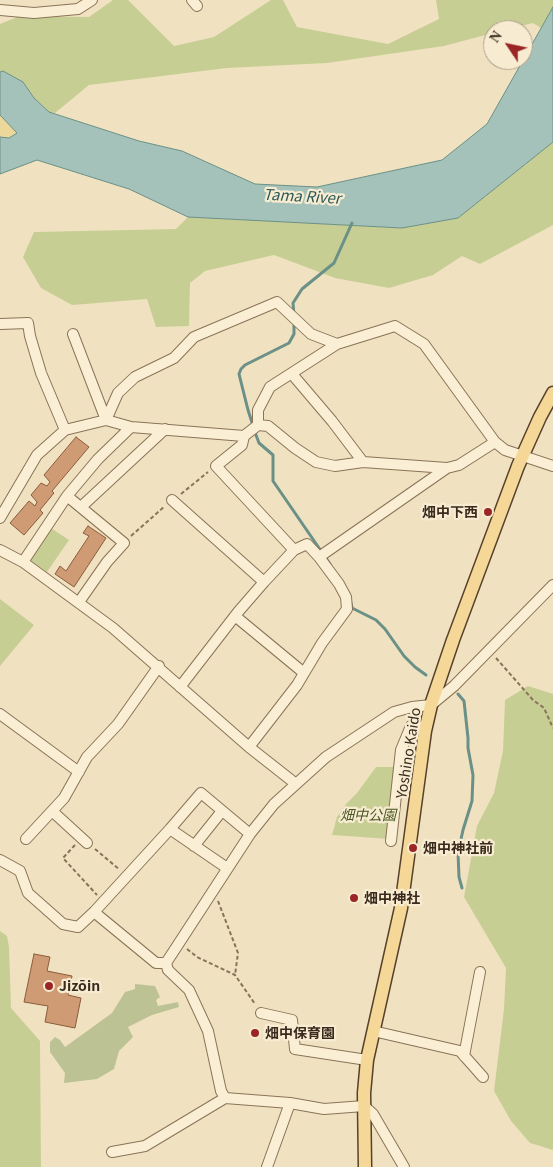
<!DOCTYPE html>
<html>
<head>
<meta charset="utf-8">
<style>
	body { margin:0 }
	#map { position:relative; width:553px; height:1167px; overflow:hidden; background:#f0e2c1; font-family:Georgia,serif }
	canvas { display:block }
	.north { position:absolute; left:483px; top:20px; width:50px; height:50px; box-sizing:border-box; background:#f7ecd1; border:1px solid #ab9e89; border-radius:50%; rotate:304deg; font-size:14px; font-weight:700; line-height:20px; text-align:center; color:#392a1d }
	.north::after { content:''; display:block; margin:auto; width:18px; height:22px; background:#9b2525; clip-path:polygon(50% 0,100% 100%,50% 72%,0 100%) }
</style>
</head>
<body>
<div id="map">
<canvas width="553" height="1167"></canvas>
<div class="north">N</div>
</div>
<script>
const context = document.querySelector('canvas').getContext('2d');
context.lineJoin = 'round';
function fill(path, color) {
  context.fillStyle = color;
  context.fill(path, 'evenodd');
}
function poly(rows) {
  const path = new Path2D();
  for (const r of rows) {
    path.moveTo(r[0], r[1]);
    for (let i = 2; i < r.length; i += 2) path.lineTo(r[i], r[i + 1]);
  }
  return path;
}
function trace(path, color, width, dash) {
  context.strokeStyle = color;
  context.lineWidth = width;
  context.lineCap = dash ? 'butt' : 'round';
  context.setLineDash(dash || []);
  context.stroke(path);
}
function label(font, color, halo, rows, align = 'center') {
  context.font = font + ' Georgia,"Noto Sans JP",serif';
  context.lineWidth = 4.5;
  context.setLineDash([]);
  context.textBaseline = 'middle';
  context.strokeStyle = halo;
  context.fillStyle = color;
  for (const [text, x, y, turn = 0] of rows) {
    context.save();
    context.translate(x, y);
    context.rotate((+turn || 0) * Math.PI / 180);
    context.textAlign = isNaN(turn) ? turn : align;
    if (halo) context.strokeText(text, 0, 0);
    context.fillText(text, 0, 0);
    context.restore();
  }
}
const green = poly([
	[113,0,128,0,174,46,214,37,271,0,283,0,297,27,388,44,439,19,436,0,553,0,553,7,541,28,533,23,505,30,493,30,493,33,444,46,327,63,227,68,89,85,55,113,49,112,34,98,23,82,3,71,0,72,0,24,20,16,89,17],
	[553,142,553,225,480,264,462,256,433,275,389,288,335,278,274,255,205,271,190,283,189,326,156,327,147,299,72,305,41,288,23,257,34,232,176,229,188,217,402,228,458,218],
	[51,528,69,540,47,572,29,559],
	[0,599,34,625,0,666],
	[528,686,553,694,553,1150,530,1143,511,1121,494,1091,504,1009,506,968,464,897,477,826,494,793,503,751,505,700],
	[376,767,398,767,389,839,332,835,337,817,346,804,357,793],
	[0,931,7,936,9,947,11,1008,40,1041,41,1167,0,1167]
]);
const sand = poly([
	[0,115,17,133,9,138,0,137]
]);
const cemetery = poly([
	[135,984,155,986,160,997,156,1000,158,1006,178,1002,179,1007,152,1015,128,1027,133,1037,119,1051,114,1069,97,1079,64,1083,65,1073,50,1052,50,1042,55,1037,60,1040,65,1047,112,1013,125,992,135,989]
]);
const water = poly([
	[553,7,553,142,458,218,402,228,188,217,129,189,37,160,0,174,0,137,9,138,17,133,0,115,0,72,3,71,23,82,34,98,49,112,139,141,182,151,255,184,317,187,442,160,487,124,553,7]
]);
const stream = poly([
	[294,315,293,303,302,289,334,263,352,223],
	[294,321,294,334,289,343,245,365,241,369,239,374,248,410,256,435,259,443,273,455,273,481,330,564],
	[351,603,352,608,376,620,385,629,404,656,415,667,426,675],
	[458,694,464,701,468,738,468,748,473,775,472,801,463,830,458,853,459,877,462,888]
]);
const building = poly([
	[76,437,89,447,52,491,54,493,40,510,43,513,24,535,10,523,29,501,35,506,37,502,31,495,41,483,47,486,50,482,44,475,76,437],
	[88,526,106,538,74,587,55,574,60,566,66,571,89,536,83,533,88,526],
	[34,954,50,957,47,971,72,976,68,995,81,998,75,1028,45,1022,48,1006,24,1002,34,954]
]);
const path = poly([
	[181,494,208,472],
	[131,536,165,506],
	[496,658,533,700,544,708,553,728],
	[75,845,63,858,97,895],
	[95,849,120,870],
	[218,901,238,953,235,975],
	[187,949,197,957,235,975,255,1004]
]);
const minor = poly([
	[192,0,197,6],
	[0,10,34,13,78,9,92,0],
	[0,324,28,323,30,336,41,373,65,430],
	[73,334,106,420],
	[292,374,332,421,363,462],
	[106,420,118,393,135,377,174,358,194,337,277,302,311,334,337,344,395,326,424,344,495,442,505,450,553,466],
	[258,425,258,410,270,387,337,344],
	[244,436,242,445,216,466,294,550],
	[67,496,124,543,107,562,79,602],
	[172,500,264,582],
	[81,507,165,429],
	[0,518,37,455,65,430,106,420,131,427,244,436,258,425,268,426,295,448,316,462,335,466,363,462,447,468,459,465,495,442],
	[0,550,23,562,113,628,249,747,296,784],
	[319,557,447,468],
	[23,562,67,496,98,459,131,427],
	[235,616,304,673],
	[180,687,238,612,264,582,294,550,307,544,319,557,339,584,346,597,347,609,322,643,297,685,249,747],
	[0,714,79,772],
	[52,811,87,843],
	[170,829,227,868],
	[26,839,64,798,87,757,118,724,159,666],
	[391,841,401,750,411,726,425,728],
	[194,846,222,811],
	[0,860,20,871,28,893,63,924,78,927,94,912,170,829,201,793,250,834],
	[94,912,156,963,166,963],
	[261,1013,292,1020,295,1049,367,1060],
	[373,1031,460,1051,483,1077],
	[464,1056,480,972],
	[225,1098,221,1091,208,1031,189,990,168,970,166,963,250,834,274,804,326,757,394,712,412,707,431,705,454,686,553,585],
	[112,1152,145,1146,225,1098,290,1103,324,1109,364,1106,373,1114,404,1167],
	[267,1167,290,1103]
]);
const major = poly([
	[365,1167,364,1093,367,1060,401,908,425,731,431,705,453,640,518,466,540,417,553,393]
]);
const markers = [
	[488,512,5,"#9b2525"],
	[413,848,5,"#9b2525"],
	[354,898,5,"#9b2525"],
	[49,986,5,"#9b2525"],
	[255,1033,5,"#9b2525"]
];
const poiNames = [
	["畑中下西",478,512,"right"],
	["畑中神社前",423,848],
	["畑中神社",364,898],
	["Jizōin",59,986],
	["畑中保育園",265,1033]
];
const streetNames = [
	["Yoshino Kaido",408,753,-81]
];
const parkNames = [
	["畑中公園",368,815]
];
const waterNames = [
	["Tama River",302,196,3]
];
fill(green, '#c7ce94');
fill(sand, '#edd89c');
fill(cemetery, '#bdc294');
fill(water, '#a4c2b9');
trace(water, '#6a9087', 1);
trace(stream, '#6a9087', 3);
fill(building, '#cf9b75');
trace(building, '#8a5c3c', 1);
trace(minor, '#8a7358', 12);
trace(major, '#57412c', 15);
trace(path, '#8a7358', 2, [4, 2.5]);
trace(minor, '#faefd4', 10);
trace(major, '#f5d897', 12);
for (const [x, y, r, color] of markers) {
  const dot = new Path2D();
  dot.arc(x, y, r, 0, 2 * Math.PI);
  context.fillStyle = color;
  context.fill(dot);
  trace(dot, '#f7ecd1', 2);
}
label('bold 14px', '#392a1d', '#f7ecd1', poiNames, 'left');
label('14px', '#392a1d', '#f7ecd1', streetNames);
label('italic 14px', '#495622', '#f7ecd1', parkNames);
label('italic 15px', '#2b5957', '#f7ecd1', waterNames);
</script>
</body>
</html>
